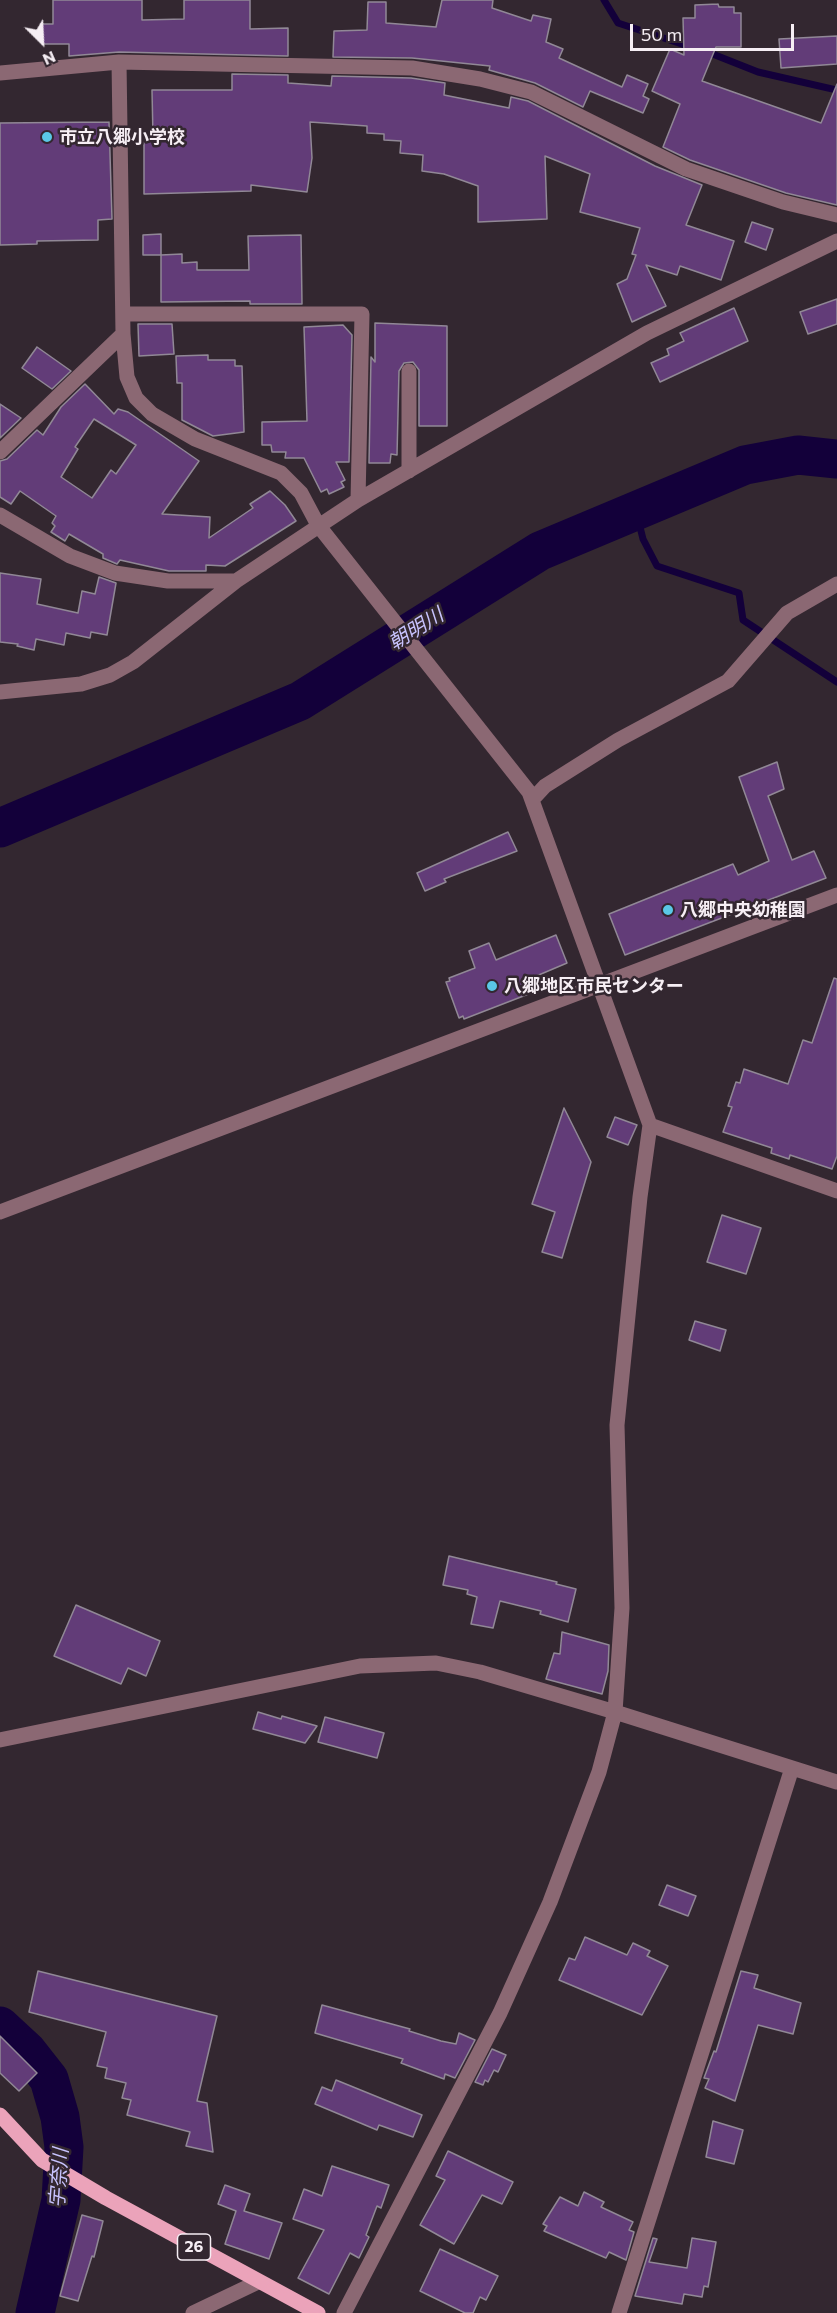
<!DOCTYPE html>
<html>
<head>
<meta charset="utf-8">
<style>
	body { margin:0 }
	#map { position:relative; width:837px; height:2313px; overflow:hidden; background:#332730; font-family:Commissioner,sans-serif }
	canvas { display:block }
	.north { position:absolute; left:12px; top:12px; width:60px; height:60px; -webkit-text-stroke:4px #332730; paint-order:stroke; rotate:156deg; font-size:16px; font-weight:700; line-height:24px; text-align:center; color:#f6eef4 }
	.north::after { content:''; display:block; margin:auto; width:21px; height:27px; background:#f6eef4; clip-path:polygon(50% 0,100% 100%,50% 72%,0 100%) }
	.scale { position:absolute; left:630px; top:24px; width:164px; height:27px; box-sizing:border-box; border:3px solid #f6eef4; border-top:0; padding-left:8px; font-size:18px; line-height:21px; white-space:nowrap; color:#f6eef4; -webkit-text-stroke:4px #332730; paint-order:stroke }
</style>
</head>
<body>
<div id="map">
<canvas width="837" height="2313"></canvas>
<div class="north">N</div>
<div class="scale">50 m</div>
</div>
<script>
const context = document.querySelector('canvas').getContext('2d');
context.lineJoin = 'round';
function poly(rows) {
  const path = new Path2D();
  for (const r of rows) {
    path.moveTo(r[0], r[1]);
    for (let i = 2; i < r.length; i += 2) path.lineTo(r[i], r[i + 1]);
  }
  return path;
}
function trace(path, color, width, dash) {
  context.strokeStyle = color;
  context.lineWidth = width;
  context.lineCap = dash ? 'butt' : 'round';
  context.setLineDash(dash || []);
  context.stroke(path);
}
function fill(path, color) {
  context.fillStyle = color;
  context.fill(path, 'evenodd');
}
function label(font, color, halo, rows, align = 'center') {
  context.font = font + ' Commissioner,"Noto Sans JP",sans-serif';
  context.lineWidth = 5;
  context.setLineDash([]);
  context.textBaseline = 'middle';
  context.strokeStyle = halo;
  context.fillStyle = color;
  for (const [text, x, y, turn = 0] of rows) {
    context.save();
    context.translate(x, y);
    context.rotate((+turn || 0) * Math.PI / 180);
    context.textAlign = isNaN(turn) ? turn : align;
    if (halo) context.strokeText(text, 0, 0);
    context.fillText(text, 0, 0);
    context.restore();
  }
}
const stream = poly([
	[604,0,618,23,691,47],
	[705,51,758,72,837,90],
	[636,511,643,539,657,566,739,593,743,620,837,682]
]);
const river = poly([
	[0,828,300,701,540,551,745,465,798,455,837,459],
	[0,2026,27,2051,49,2079,60,2117,64,2147,61,2200,35,2313]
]);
const building = poly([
	[53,0,142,0,142,20,184,19,184,0,250,0,250,29,288,28,288,56,119,52,69,56,69,44,42,44,41,24,53,24,53,0],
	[442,0,493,0,492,8,531,21,533,15,551,19,546,42,563,49,559,58,622,87,627,75,648,84,643,96,649,99,643,113,590,91,583,107,535,83,489,70,490,66,412,58,333,57,334,31,367,30,368,2,386,2,386,23,436,27,442,0],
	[718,4,719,7,734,7,734,13,741,13,741,47,716,47,702,81,821,123,837,84,837,205,786,193,690,160,663,147,680,104,652,91,670,49,684,55,683,18,695,18,695,5,718,4],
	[837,36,837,64,781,68,779,39,837,36],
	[232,74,288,75,288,83,331,86,332,76,411,78,445,83,444,95,509,108,511,97,528,101,655,166,702,185,686,225,734,241,721,280,680,266,677,275,646,265,666,306,632,322,617,284,627,279,636,255,632,254,640,228,580,212,590,174,545,156,547,219,478,222,478,186,444,174,422,171,423,155,400,153,401,141,384,140,384,134,367,133,367,126,310,122,312,158,307,192,251,185,251,191,144,194,144,138,153,138,152,90,232,90,232,74],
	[109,122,112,219,98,220,98,240,37,241,37,244,0,245,0,123,109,122],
	[752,222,773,229,766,250,745,242,752,222],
	[161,234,161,255,143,255,143,235,161,234],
	[301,235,302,304,250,304,250,301,161,302,161,255,182,254,182,263,197,262,197,270,249,270,248,236,301,235],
	[837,299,837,324,808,334,800,312,837,299],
	[734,308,748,341,660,382,651,363,669,355,667,349,684,341,680,333,734,308],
	[375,323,447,326,447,426,419,426,419,370,413,362,404,363,399,371,397,455,391,454,390,463,369,463,371,357,375,362,375,323],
	[138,324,172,324,174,354,139,356,138,324],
	[343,325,352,335,349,462,336,462,345,480,341,482,344,487,329,494,327,489,321,492,304,458,285,458,286,452,272,452,271,445,262,445,262,422,307,421,304,327,343,325],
	[37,347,71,371,52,389,22,368,37,347],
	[208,355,208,360,235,360,235,366,242,366,244,432,213,436,182,420,182,383,177,383,176,356,208,355],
	[85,384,114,414,118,409,128,412,199,461,162,514,210,517,209,538,253,508,250,504,270,491,285,505,296,521,225,566,206,565,206,571,169,571,120,560,117,564,103,558,103,554,69,534,65,541,51,532,55,526,52,523,56,516,20,491,11,504,0,497,0,461,7,459,37,430,43,435,61,407,85,384],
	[94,419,136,445,116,474,111,470,92,498,61,477,78,449,75,447,94,419],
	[0,404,21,418,0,438,0,404],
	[0,573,41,579,37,604,78,613,82,591,95,594,99,577,116,583,107,635,91,632,90,638,66,633,64,645,36,639,34,650,17,646,18,644,0,642,0,573],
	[777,762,784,789,768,796,792,860,814,851,826,878,625,955,609,914,733,864,738,875,769,861,739,777,777,762],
	[508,832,517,851,444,879,446,882,425,891,417,873,508,832],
	[556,935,567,963,534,977,539,990,464,1019,463,1016,459,1018,446,982,450,981,449,978,475,968,469,951,489,943,496,960,556,935],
	[834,978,837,979,837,1156,832,1169,790,1155,789,1159,771,1153,772,1148,723,1132,732,1107,728,1106,736,1082,740,1083,744,1069,788,1084,803,1040,812,1043,834,978],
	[564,1108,591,1162,562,1258,542,1252,555,1212,532,1204,564,1108],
	[615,1117,637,1125,628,1145,607,1137,615,1117],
	[722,1215,761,1228,746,1274,707,1262,722,1215],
	[695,1321,726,1330,720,1351,689,1340,695,1321],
	[449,1556,557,1582,556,1584,576,1589,568,1622,540,1614,541,1611,500,1601,493,1628,471,1624,477,1597,467,1594,468,1590,443,1585,449,1556],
	[76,1605,160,1641,146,1676,128,1668,121,1684,54,1656,76,1605],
	[562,1632,609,1645,608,1671,602,1694,546,1679,554,1653,560,1654,562,1632],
	[258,1712,281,1719,282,1716,317,1726,305,1743,253,1729,258,1712],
	[325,1717,384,1733,377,1758,318,1742,325,1717],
	[667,1885,696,1896,688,1916,659,1905,667,1885],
	[585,1937,627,1955,633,1943,650,1951,647,1956,668,1966,642,2015,559,1980,569,1958,575,1960,585,1937],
	[38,1971,217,2016,197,2101,207,2103,213,2152,186,2146,190,2132,127,2115,131,2100,122,2098,126,2083,105,2078,107,2068,97,2066,106,2032,29,2012,38,1971],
	[741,1971,758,1975,754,1988,801,2003,793,2034,758,2025,735,2101,705,2088,709,2079,704,2078,714,2051,716,2052,741,1971],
	[322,2005,410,2029,409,2031,441,2041,456,2044,459,2033,475,2040,455,2078,445,2074,444,2079,401,2063,403,2059,315,2033,322,2005],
	[0,2036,37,2073,19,2091,0,2073,0,2036],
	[492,2049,506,2055,498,2072,494,2070,488,2082,485,2080,483,2085,475,2082,492,2049],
	[336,2080,422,2115,413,2137,379,2125,377,2130,315,2104,322,2087,332,2091,336,2080],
	[713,2121,743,2130,734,2164,706,2157,713,2121],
	[448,2151,513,2182,502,2204,482,2195,454,2244,420,2225,445,2180,436,2176,448,2151],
	[332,2166,389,2185,381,2208,377,2206,366,2235,369,2237,359,2258,350,2253,329,2294,298,2278,324,2230,293,2219,304,2189,322,2196,332,2166],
	[225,2185,250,2194,244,2211,282,2223,269,2259,225,2244,236,2211,218,2204,225,2185],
	[584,2192,604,2202,601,2207,633,2222,629,2230,634,2232,626,2260,609,2252,606,2258,544,2231,547,2226,543,2224,560,2197,578,2206,584,2192],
	[82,2215,103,2221,94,2257,92,2256,78,2301,60,2296,82,2215],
	[653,2238,657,2239,649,2262,687,2268,692,2238,716,2242,708,2287,704,2286,702,2297,684,2294,682,2304,635,2296,653,2238],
	[440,2249,498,2276,486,2300,480,2297,473,2313,465,2313,420,2291,440,2249]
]);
const minor = poly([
	[119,62,123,334,127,377,136,398,152,414,195,439,281,473,301,493,318,525,529,792,650,1125,640,1197,617,1425,622,1608,615,1712,599,1772,550,1902,500,2013,344,2313],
	[0,73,119,62,412,68,480,79,531,92,686,169,783,202,837,215],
	[123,314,362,314,358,500],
	[409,371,409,471],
	[0,452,123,334],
	[0,515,70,556,115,573,168,581,236,581],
	[0,692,81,684,110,675,133,662,236,581,358,500,647,333,837,241],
	[532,800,545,786,618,740,728,681,787,613,837,584],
	[650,1125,837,1191],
	[0,1212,837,895],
	[0,1740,360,1666,436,1663,480,1672,615,1712,837,1782],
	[193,2313,258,2282],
	[619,2313,792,1768]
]);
const major = poly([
	[0,2115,42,2160,106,2198,318,2313]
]);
const markers = [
	[47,137,6,"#5ac8e6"],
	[668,910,6,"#5ac8e6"],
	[492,986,6,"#5ac8e6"]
];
const shields = [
	[194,2247,33]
];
const shieldNames = [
	["26",194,2247]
];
const poiNames = [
	["市立八郷小学校",59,137],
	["八郷中央幼稚園",680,910],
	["八郷地区市民センター",504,986]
];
const waterNames = [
	["朝明川",416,629,-32],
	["宇奈川",59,2178,-86]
];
trace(stream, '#13003a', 7);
trace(river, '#13003a', 39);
fill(building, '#623c78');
trace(building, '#918896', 1.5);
trace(minor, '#8b6873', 15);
trace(major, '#eba3ba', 15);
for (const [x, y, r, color] of markers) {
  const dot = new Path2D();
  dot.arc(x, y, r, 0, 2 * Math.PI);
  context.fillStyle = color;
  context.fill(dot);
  trace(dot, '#332730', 2);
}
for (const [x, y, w] of shields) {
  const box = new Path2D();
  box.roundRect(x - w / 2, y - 13, w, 26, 4.5);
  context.fillStyle = '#332730';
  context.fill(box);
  trace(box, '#f6eef4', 1.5);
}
label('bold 16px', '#f6eef4', null, shieldNames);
label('bold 18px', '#f6eef4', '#332730', poiNames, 'left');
label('italic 20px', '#c8c3fe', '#332730', waterNames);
</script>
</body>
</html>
